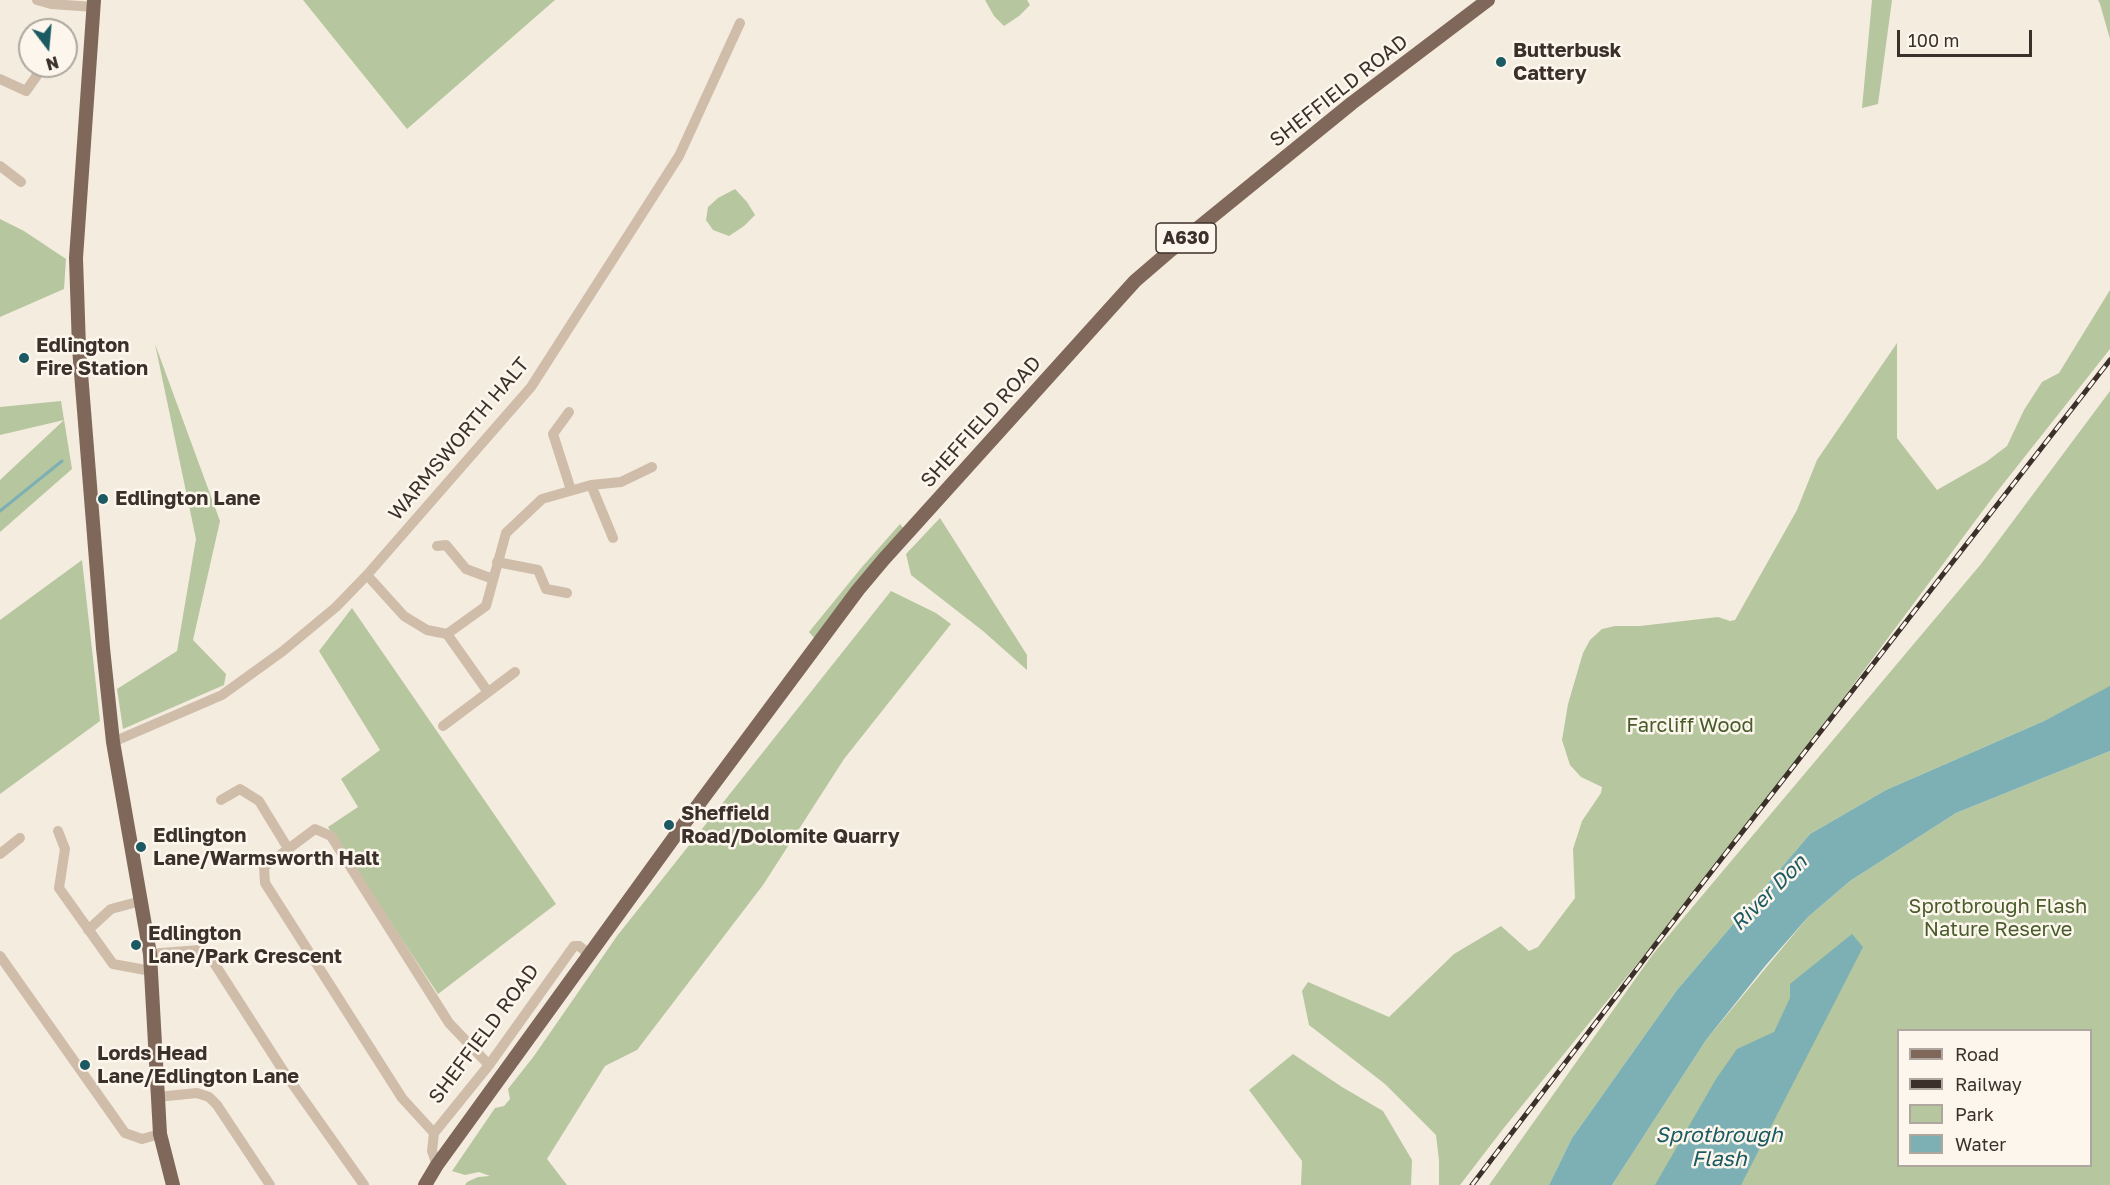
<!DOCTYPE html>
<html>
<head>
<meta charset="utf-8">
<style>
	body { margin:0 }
	#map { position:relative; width:2110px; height:1185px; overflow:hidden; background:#f5ece0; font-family:"Golos Text",sans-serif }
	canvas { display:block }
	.legend { position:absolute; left:1897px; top:1029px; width:195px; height:138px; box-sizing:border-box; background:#fcf6ed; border:2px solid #afa79f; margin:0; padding:8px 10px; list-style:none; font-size:18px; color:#3c302a }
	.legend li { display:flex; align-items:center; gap:12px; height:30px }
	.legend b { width:30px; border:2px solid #afa79f }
	.north { position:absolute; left:18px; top:18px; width:60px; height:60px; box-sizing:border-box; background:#fcf6ed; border:2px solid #afa79f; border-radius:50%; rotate:164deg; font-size:16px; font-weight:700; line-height:24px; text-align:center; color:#3c302a }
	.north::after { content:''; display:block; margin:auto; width:21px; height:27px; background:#1b5a62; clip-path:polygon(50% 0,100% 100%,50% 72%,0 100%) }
	.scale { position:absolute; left:1897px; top:30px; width:135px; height:27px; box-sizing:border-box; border:3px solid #3c302a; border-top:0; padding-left:8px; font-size:18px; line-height:21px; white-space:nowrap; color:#3c302a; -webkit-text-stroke:4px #fcf6ed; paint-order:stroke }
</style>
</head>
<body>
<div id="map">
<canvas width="2110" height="1185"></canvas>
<ul class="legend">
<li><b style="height:8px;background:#7f685a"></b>Road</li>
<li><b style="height:8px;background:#3c302a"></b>Railway</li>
<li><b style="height:16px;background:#b6c69e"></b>Park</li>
<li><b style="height:16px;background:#7cb0b5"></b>Water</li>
</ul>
<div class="north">N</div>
<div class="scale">100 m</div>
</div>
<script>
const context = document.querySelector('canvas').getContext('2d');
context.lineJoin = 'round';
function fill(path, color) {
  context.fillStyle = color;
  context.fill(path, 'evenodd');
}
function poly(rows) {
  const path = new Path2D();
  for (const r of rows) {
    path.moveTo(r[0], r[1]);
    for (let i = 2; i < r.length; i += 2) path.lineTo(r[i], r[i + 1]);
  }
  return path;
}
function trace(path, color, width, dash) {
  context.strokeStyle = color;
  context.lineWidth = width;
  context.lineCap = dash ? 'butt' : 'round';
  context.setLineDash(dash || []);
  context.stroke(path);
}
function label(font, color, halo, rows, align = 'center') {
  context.font = font + ' "Golos Text",sans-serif';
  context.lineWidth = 5;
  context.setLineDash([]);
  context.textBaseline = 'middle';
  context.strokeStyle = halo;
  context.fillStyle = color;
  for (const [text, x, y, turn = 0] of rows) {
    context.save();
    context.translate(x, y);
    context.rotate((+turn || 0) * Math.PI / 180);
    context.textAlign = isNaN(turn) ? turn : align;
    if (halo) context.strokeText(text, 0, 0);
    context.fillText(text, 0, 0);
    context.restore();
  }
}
const green = poly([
	[303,0,555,0,407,129],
	[985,0,1027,0,1030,5,1019,16,1004,26,994,16],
	[1872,0,1892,0,1878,104,1862,108],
	[2098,0,2110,0,2110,39,2100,4],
	[735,189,747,202,755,215,744,226,729,236,713,230,706,220,708,207,718,198],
	[0,219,24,231,66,259,64,289,0,317],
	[2110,290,2110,349,1996,493,1733,846,1503,1129,1460,1185,1439,1185,1439,1160,1436,1135,1385,1084,1309,1025,1302,991,1308,982,1389,1017,1454,954,1501,926,1529,951,1538,947,1575,898,1573,849,1582,821,1601,793,1602,787,1581,777,1570,765,1562,740,1568,704,1583,653,1590,640,1602,629,1615,626,1640,626,1718,617,1730,621,1735,620,1797,510,1817,460,1897,343,1897,438,1937,490,1986,462,2007,446,2024,410,2042,382,2059,373],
	[155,344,220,521,193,640,226,674,224,685,123,729,117,689,177,651,196,539],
	[2110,391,2110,687,2044,721,1886,790,1810,834,1677,990,1572,1138,1549,1185,1489,1185,1653,954,1981,564],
	[61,401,72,469,0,532,0,480,64,420,0,435,0,407],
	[940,518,1027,655,1027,670,983,631,911,575,906,554],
	[900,524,905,530,815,639,809,632,862,567],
	[82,560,100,721,0,794,0,620],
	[891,591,936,613,951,624,844,759,763,885,637,1050,605,1066,547,1159,567,1185,465,1185,467,1182,478,1177,490,1176,479,1172,465,1175,452,1171,495,1108,504,1106,510,1099,508,1089,534,1056,617,936],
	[352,608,556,904,438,994,328,827,358,807,341,779,380,750,319,651],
	[2110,751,2110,1185,1612,1185,1706,1040,1808,917,1850,881,1956,813],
	[1898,1030,2090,1030,2090,1166,1898,1166],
	[1293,1054,1342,1087,1383,1111,1412,1160,1411,1185,1301,1185,1302,1161,1249,1090]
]);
const water = poly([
	[2110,686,2110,751,1956,813,1850,881,1808,917,1766,965,1706,1040,1612,1185,1549,1185,1572,1138,1677,990,1810,834,1886,790,2044,721],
	[1852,934,1863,947,1741,1185,1655,1185,1716,1079,1737,1049,1774,1032,1790,998,1790,984]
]);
const stream = poly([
	[0,511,62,461]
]);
const minor = poly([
	[37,0,51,4,94,7],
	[0,79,26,91,38,74],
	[0,166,21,182],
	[569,412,553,434,571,490],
	[591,485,613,538],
	[437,546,446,545,466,569,493,579],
	[497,562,538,570,546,589,567,593],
	[367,575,404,616,427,630,447,634,486,606,506,533,542,499,591,485,621,482,652,467],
	[447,634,488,692],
	[443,726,515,672],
	[113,742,222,695,283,651,336,607,367,575,531,387,679,156,740,23],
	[221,800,240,789,259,801,289,850],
	[58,831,65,849,59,888,113,964,151,971],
	[0,854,20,838],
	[88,930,111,909,141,901],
	[150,954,199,950,207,952,284,1072,364,1185],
	[0,956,125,1133,142,1139,160,1134],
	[157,1097,197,1093,209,1097,217,1105,270,1185],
	[434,1133,402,1098,265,883,264,867,315,829,331,836,449,1023,489,1065],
	[437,1165,432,1151,434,1133,489,1065,574,946,579,946,589,954]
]);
const major = poly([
	[94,0,76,258,79,348,103,648,113,742,150,954,160,1134,173,1185],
	[425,1185,437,1165,678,832,858,590,884,559,1135,281,1171,250,1352,103,1488,0]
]);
const rail = poly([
	[1472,1185,1694,894,2110,360]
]);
const markers = [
	[1501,62,6,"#1b5a62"],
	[24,358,6,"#1b5a62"],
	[103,499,6,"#1b5a62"],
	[669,825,6,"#1b5a62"],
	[141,847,6,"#1b5a62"],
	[136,945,6,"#1b5a62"],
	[85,1065,6,"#1b5a62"]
];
const shields = [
	[1186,238,60]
];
const shieldNames = [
	["A630",1186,238]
];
const poiNames = [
	["Butterbusk",1513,51],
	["Cattery",1513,74],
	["Edlington",36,346],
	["Fire Station",36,369],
	["Edlington Lane",115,499],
	["Sheffield",681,814],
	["Road/Dolomite Quarry",681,837],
	["Edlington",153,836],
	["Lane/Warmsworth Halt",153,859],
	["Edlington",148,934],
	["Lane/Park Crescent",148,957],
	["Lords Head",97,1054],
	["Lane/Edlington Lane",97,1077]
];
const streetNames = [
	["SHEFFIELD ROAD",1339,91,-38],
	["SHEFFIELD ROAD",981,422,-48],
	["WARMSWORTH HALT",459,439,-50],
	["SHEFFIELD ROAD",484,1034,-53]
];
const parkNames = [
	["Farcliff Wood",1690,726],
	["Sprotbrough Flash",1998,907],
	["Nature Reserve",1998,930]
];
const waterNames = [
	["River Don",1769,893,-45],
	["Sprotbrough",1719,1135],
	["Flash",1719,1159]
];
fill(green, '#b6c69e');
fill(water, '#7cb0b5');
trace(stream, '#7cb0b5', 3);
trace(minor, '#cfbdaa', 10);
trace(major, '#7f685a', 14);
trace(rail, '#3c302a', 5);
trace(rail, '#fcf6ed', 3, [9]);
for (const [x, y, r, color] of markers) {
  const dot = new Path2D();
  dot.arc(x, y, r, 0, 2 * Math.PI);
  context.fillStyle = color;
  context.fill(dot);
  trace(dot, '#fcf6ed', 2);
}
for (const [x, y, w] of shields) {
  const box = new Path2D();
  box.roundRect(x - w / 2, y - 15, w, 30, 4.5);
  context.fillStyle = '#fcf6ed';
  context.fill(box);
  trace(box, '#3c302a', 1.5);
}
label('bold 18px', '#3c302a', null, shieldNames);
label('bold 20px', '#3c302a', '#fcf6ed', poiNames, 'left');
label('20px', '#3c302a', '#fcf6ed', streetNames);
label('20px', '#485c2b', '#fcf6ed', parkNames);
label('italic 21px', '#1b5a62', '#fcf6ed', waterNames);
</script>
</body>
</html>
